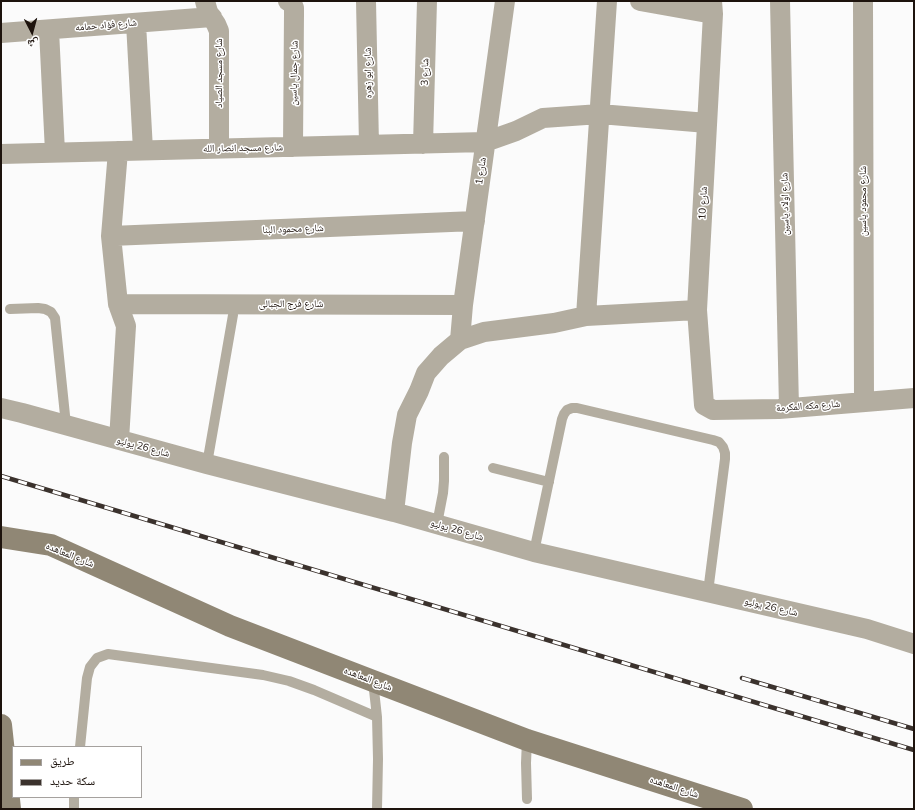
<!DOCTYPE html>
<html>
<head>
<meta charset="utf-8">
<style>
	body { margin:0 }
	#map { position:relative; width:915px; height:810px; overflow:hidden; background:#fbfbfb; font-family:Mulish,"Noto Naskh Arabic",sans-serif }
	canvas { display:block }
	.frame { position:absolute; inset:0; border:2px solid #1d130d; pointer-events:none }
	.legend { position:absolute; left:12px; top:746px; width:130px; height:52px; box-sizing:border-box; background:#fff; border:1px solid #a5a19e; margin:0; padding:5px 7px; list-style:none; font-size:12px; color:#1d130d }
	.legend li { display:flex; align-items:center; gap:8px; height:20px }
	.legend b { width:20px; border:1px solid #a5a19e }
	.north { position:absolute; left:12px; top:12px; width:40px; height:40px; -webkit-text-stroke:3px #fff; paint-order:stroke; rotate:174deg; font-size:11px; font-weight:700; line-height:16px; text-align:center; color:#1d130d }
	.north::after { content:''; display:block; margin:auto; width:14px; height:18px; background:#1d130d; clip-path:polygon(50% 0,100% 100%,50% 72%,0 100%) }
</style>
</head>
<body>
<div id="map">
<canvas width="915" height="810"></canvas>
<div class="frame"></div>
<ul class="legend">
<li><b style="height:5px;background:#908775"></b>طريق</li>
<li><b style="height:5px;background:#3b322d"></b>سكة حديد</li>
</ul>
<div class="north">ش</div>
</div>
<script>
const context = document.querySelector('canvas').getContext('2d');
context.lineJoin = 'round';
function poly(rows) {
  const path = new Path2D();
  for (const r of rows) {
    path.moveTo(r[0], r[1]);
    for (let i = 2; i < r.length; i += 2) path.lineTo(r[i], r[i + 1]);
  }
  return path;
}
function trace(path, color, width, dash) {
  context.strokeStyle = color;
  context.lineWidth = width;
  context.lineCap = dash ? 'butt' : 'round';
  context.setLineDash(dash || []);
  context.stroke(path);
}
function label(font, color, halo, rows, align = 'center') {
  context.font = font + ' Mulish,"Noto Naskh Arabic",sans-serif';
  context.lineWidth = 3;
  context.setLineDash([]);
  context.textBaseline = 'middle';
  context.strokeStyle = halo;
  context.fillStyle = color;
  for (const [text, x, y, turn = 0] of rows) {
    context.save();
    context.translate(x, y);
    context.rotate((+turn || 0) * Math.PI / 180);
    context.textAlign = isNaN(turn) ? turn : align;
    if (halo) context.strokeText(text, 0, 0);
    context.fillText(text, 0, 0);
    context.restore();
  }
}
const service = poly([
	[10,309,38,308,45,309,51,312,55,318,66,425],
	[207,464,233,315],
	[493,468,549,482],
	[437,524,443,493,444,481,444,457],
	[534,552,562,419,564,414,567,410,572,408,577,408,713,440,719,442,723,447,725,453,725,459,708,592],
	[373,681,377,717,378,759,377,809],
	[80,747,87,678,90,667,97,658,108,654,263,675,289,681,314,690,377,717],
	[527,799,526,763,527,740],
	[74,809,74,797]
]);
const minor = poly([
	[205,1,208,12,216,24,219,31,219,148],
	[288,1,292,3,294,8,294,13,293,147],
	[366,1,369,145],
	[640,1,713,14],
	[712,1,713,14,697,310,704,405,713,410,779,409,914,398],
	[780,1,789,408],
	[863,1,864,401],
	[136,23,143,150],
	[49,30,55,152],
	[1,33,212,17],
	[423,144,427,1],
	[118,151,111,236,118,304,126,326,119,440],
	[1,154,485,142,516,131,543,118,600,114,707,123],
	[111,236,475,221],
	[118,304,463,305],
	[586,316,607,1],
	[460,340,463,305,505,1],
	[1,408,22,413,207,464,394,512,534,552,867,629,914,644],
	[394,512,402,443,407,415,419,391,426,373,441,356,460,340,484,332,554,323,586,316,697,310]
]);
const secondary = poly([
	[1,537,51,545,230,626,373,681,527,740,742,809],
	[1,725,10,809]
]);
const rail = poly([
	[1,476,914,750],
	[742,678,914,729]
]);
const streetNames = [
	["شارع فؤاد حمامه",106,25,-5],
	["شارع 3",425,72,-89],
	["شارع مسجد الصياد",219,73,-90],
	["شارع جمال ياسين",294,73,-89],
	["شارع ابو زهره",368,73,-91],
	["شارع مسجد انصار الله",243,148,-1],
	["شارع 1",481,171,-82],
	["شارع محمود ياسين",863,201,-90],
	["شارع 10",703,203,-87],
	["شارع اولاد ياسين",785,204,-91],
	["شارع محمود البنا",293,229,-2],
	["شارع فرج الجبالى",291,304],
	["شارع مكه المكرمة",808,406,-4],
	["شارع 26 يوليو",143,447,15],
	["شارع 26 يوليو",457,530,16],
	["شارع المعاهده",70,555,22],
	["شارع 26 يوليو",771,607,13],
	["شارع المعاهده",368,679,21],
	["شارع المعاهده",674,787,18]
];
trace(service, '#b3ada0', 10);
trace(minor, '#b3ada0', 20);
trace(secondary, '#908775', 22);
trace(rail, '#3b322d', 4.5);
trace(rail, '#fff', 3, [9]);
label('10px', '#1d130d', '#fff', streetNames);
</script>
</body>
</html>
